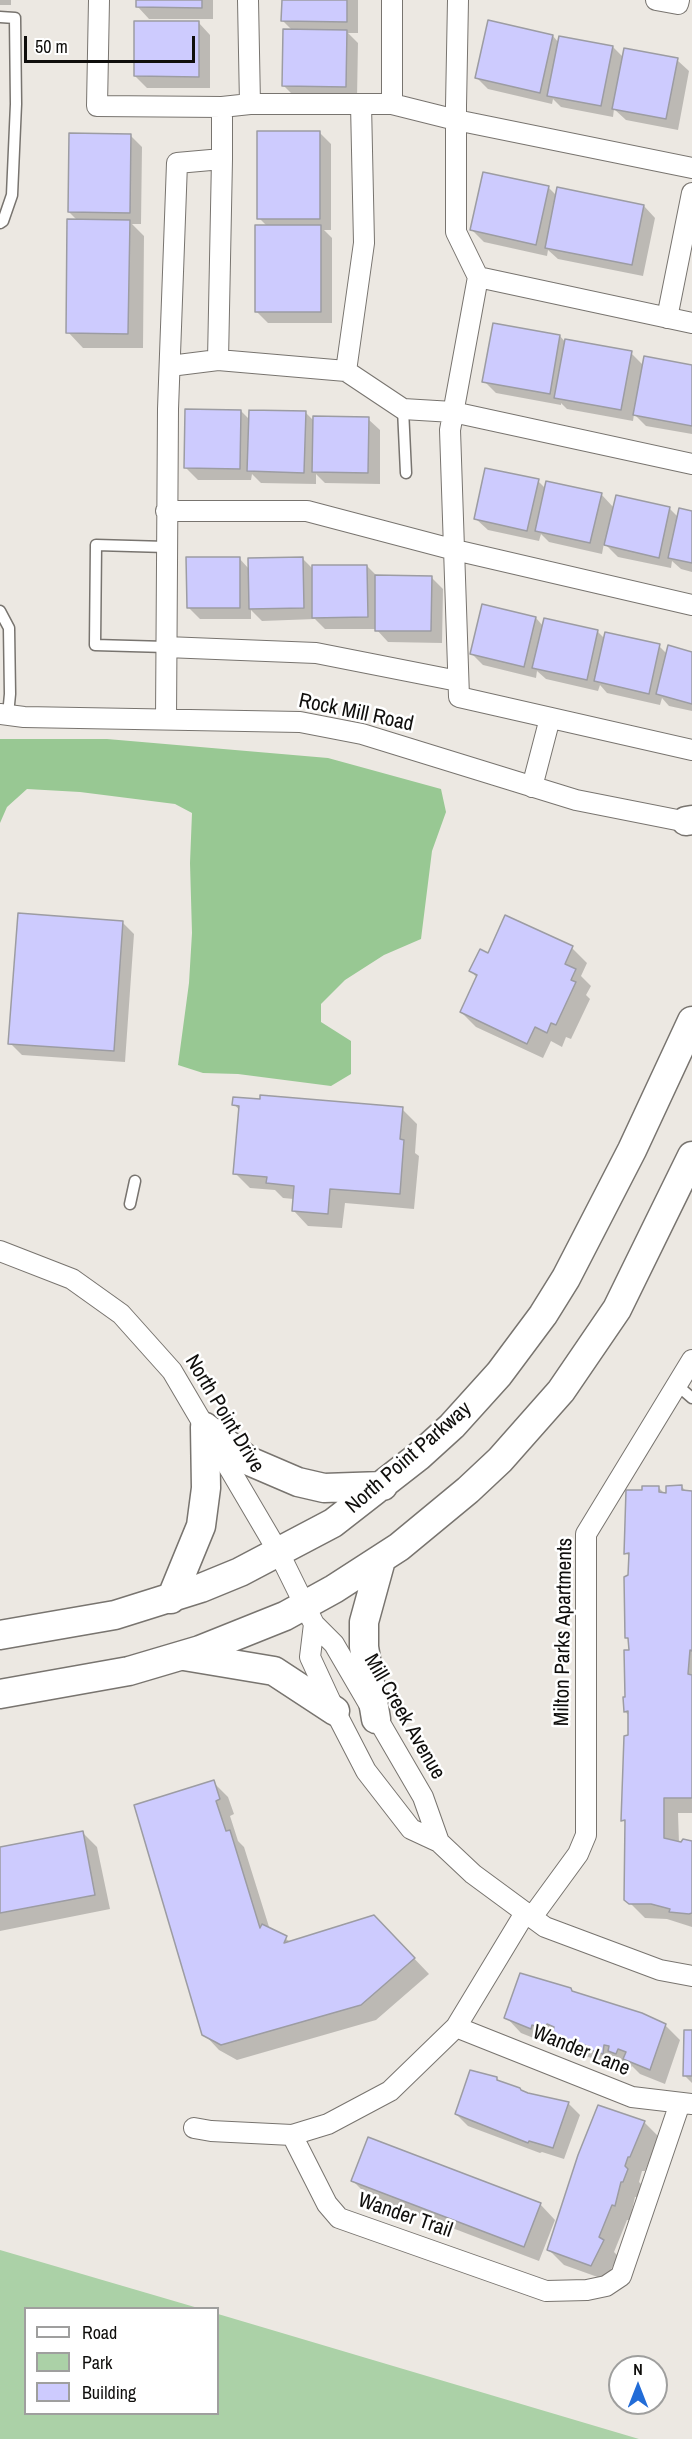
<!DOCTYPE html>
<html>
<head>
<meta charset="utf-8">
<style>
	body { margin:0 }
	#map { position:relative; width:692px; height:2439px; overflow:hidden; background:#ece8e2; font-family:"Archivo Narrow",sans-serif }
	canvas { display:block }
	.legend { position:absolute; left:24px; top:2307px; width:195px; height:108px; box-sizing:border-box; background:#fff; border:2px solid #9f9f9e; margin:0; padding:8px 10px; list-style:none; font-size:18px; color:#0f0e0c }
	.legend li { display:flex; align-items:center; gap:12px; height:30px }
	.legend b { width:30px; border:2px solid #9f9f9e }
	.north { position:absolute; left:608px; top:2355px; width:60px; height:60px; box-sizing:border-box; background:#fff; border:2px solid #9f9f9e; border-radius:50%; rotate:0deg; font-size:16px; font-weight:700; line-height:24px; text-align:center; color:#0f0e0c }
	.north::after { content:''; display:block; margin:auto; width:21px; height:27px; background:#226cd7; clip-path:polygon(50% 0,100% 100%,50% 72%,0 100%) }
	.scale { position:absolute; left:24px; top:36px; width:171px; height:27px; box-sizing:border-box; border:3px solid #0f0e0c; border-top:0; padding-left:8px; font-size:18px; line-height:21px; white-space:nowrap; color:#0f0e0c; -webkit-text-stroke:4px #fff; paint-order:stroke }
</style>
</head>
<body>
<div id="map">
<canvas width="692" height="2439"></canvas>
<ul class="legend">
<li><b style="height:8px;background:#fff"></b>Road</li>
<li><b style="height:16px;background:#abd1a7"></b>Park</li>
<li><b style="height:16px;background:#cdcbfe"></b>Building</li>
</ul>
<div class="north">N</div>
<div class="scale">50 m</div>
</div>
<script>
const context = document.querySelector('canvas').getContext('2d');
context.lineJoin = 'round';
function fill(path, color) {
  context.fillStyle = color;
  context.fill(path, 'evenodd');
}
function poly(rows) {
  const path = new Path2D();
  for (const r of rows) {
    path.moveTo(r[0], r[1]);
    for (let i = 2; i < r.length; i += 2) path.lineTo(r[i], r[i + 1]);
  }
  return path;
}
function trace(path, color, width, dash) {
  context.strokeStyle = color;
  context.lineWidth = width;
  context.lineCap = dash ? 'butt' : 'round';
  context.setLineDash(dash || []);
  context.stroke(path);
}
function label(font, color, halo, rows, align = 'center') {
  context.font = font + ' "Archivo Narrow",sans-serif';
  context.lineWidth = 5;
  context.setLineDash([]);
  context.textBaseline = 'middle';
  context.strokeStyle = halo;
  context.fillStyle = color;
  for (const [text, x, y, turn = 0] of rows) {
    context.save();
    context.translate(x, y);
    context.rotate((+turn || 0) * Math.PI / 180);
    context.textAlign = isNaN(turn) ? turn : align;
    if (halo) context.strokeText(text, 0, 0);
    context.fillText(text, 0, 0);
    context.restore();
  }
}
const green = poly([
	[0,2250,198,2308,26,2308,26,2414,218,2414,218,2314,639,2439,0,2439]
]);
const forest = poly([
	[0,739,107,739,328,758,441,789,446,812,432,851,421,939,384,955,345,980,321,1004,321,1022,351,1041,351,1074,331,1086,238,1074,203,1073,178,1065,189,983,192,933,190,863,192,813,175,804,80,792,27,789,7,807,0,823]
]);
const shadow = poly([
	[0,0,11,0,11,5,0,5],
	[138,0,213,0,213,19,149,19,138,7],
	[283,0,358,0,358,33,348,33,358,43,357,98,295,97,283,85,292,30,283,21],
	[199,23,210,35,210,88,147,88,135,76],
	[553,36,559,43,613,47,624,58,677,60,689,71,678,130,626,120,614,109,613,117,561,107,553,99,552,104,488,89,476,77],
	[319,132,331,144,331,230,324,230,332,238,332,323,268,323,256,311,267,226,259,218],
	[130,135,142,147,141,224,132,224,144,236,143,348,83,348,68,332,78,221,69,212],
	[548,187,557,196,644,206,655,218,643,276,558,259,548,250,547,256,484,242,472,230],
	[560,336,566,343,631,353,643,365,692,366,692,434,646,426,634,414,633,421,567,409,561,403,561,405,496,393,484,381],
	[241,411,250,420,305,412,314,421,368,419,380,430,380,484,325,483,316,474,316,484,261,483,252,474,251,480,198,480,186,468],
	[538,481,546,489,601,494,614,508,617,497,670,509,678,517,692,512,692,572,681,569,672,561,671,568,618,557,604,543,602,554,549,542,541,534,539,541,488,530,476,519],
	[239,558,249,569,302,558,313,569,367,566,378,577,432,578,443,589,442,643,388,642,376,629,325,629,315,619,262,621,251,610,251,619,200,619,188,607],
	[536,618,543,626,597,631,605,639,659,646,667,654,692,653,692,711,669,706,662,698,660,705,607,693,600,685,598,691,546,679,537,671,536,678,483,665,471,653],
	[506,917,572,948,587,963,581,976,591,986,586,995,590,999,571,1039,566,1037,562,1047,551,1041,543,1058,476,1027,461,1012,477,978,471,971,488,954],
	[123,923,134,934,125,1062,22,1055,10,1043],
	[234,1104,402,1109,417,1124,415,1153,419,1156,414,1209,345,1203,342,1228,308,1226,293,1210,294,1199,283,1198,275,1190,250,1188,235,1173,240,1111],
	[658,1487,665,1494,682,1487,687,1492,692,1492,692,1813,678,1813,679,1843,692,1842,692,1927,667,1919,645,1918,626,1899,626,1824,623,1820,630,1737,630,1716,625,1712,630,1651,630,1640,627,1638,630,1557,626,1553,644,1492],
	[213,1782,228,1797,234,1814,230,1816,238,1841,244,1847,270,1930,291,1942,389,1932,429,1974,376,2020,237,2060,219,2050,204,2034],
	[82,1832,97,1847,110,1909,0,1931,0,1848],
	[573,1993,665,2025,680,2040,665,2084,640,2074,632,2066,631,2068,624,2066,619,2060,617,2068,600,2060,580,2055,561,2041,560,2044,547,2039,546,2043,521,2033,506,2017],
	[692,2031,692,2083,685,2076],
	[496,2078,501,2083,520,2089,528,2094,568,2103,580,2115,564,2159,542,2152,540,2153,468,2126,456,2114],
	[644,2122,659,2137,645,2171,642,2171,639,2182,642,2185,638,2197,635,2197,630,2220,627,2220,614,2252,618,2256,606,2280,564,2265,548,2249],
	[353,2181,540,2204,555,2220,539,2261,368,2196]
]);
const building = poly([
	[136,0,202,0,202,8,136,7,136,0],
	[282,0,347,0,347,22,281,21,282,0],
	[488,20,553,35,540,93,475,78,488,20],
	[134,21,199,21,199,77,134,76,134,21],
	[283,29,347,30,346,87,282,86,283,29],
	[559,36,613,46,601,106,547,96,559,36],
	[624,48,678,58,666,119,612,109,624,48],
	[257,131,320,131,320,219,257,219,257,131],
	[69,133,131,134,130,213,68,212,69,133],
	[483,172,549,186,536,245,470,230,483,172],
	[557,187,644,205,632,265,545,248,557,187],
	[67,219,130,220,128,334,66,333,67,219],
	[255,225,321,225,321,312,255,312,255,225],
	[493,323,560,335,550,394,482,382,493,323],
	[565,339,632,351,621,410,554,398,565,339],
	[644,356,692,365,692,426,633,415,644,356],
	[185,409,241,410,240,469,184,468,185,409],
	[249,410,306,411,304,473,247,471,249,410],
	[313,416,369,417,368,473,312,472,313,416],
	[485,468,539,479,527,531,474,519,485,468],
	[546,481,602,493,590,543,535,531,546,481],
	[616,495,670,507,659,558,604,545,616,495],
	[679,508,692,511,692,563,668,558,679,508],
	[186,557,240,557,240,608,187,608,186,557],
	[303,557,304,608,249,609,248,558,303,557],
	[312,565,367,565,368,617,312,618,312,565],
	[375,575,432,576,431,631,375,631,375,575],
	[482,604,536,617,524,667,470,654,482,604],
	[544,618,598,630,587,680,532,668,544,618],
	[605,632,660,644,649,694,594,681,605,632],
	[668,645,692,652,692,704,656,694,668,645],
	[18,913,123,921,114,1051,8,1044,18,913],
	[505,915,573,946,565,964,576,969,571,980,576,982,556,1025,551,1023,547,1033,535,1027,527,1044,460,1012,477,975,469,971,480,949,488,953,505,915],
	[260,1095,403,1107,400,1139,404,1140,400,1194,330,1189,328,1214,292,1211,294,1186,266,1183,267,1177,233,1174,239,1106,232,1105,233,1097,260,1099,260,1095],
	[682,1485,682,1490,692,1491,692,1651,690,1650,688,1674,692,1675,692,1798,664,1798,664,1838,681,1842,683,1839,692,1841,692,1913,689,1914,669,1912,670,1909,651,1904,629,1904,624,1900,625,1820,621,1821,624,1736,628,1735,628,1711,624,1712,623,1697,625,1697,624,1650,629,1650,628,1638,625,1638,624,1577,628,1575,629,1553,624,1554,626,1490,642,1490,642,1486,659,1486,659,1492,666,1493,666,1486,682,1485],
	[214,1780,220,1799,216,1801,226,1831,230,1830,260,1928,262,1924,287,1936,284,1943,374,1915,415,1958,361,2005,221,2045,202,2035,134,1805,214,1780],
	[83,1831,95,1895,0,1913,0,1847,83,1831],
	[520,1973,571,1988,572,1991,642,2013,666,2024,650,2070,623,2059,626,2052,618,2049,616,2054,608,2051,609,2046,604,2045,603,2054,587,2049,588,2046,563,2041,563,2039,552,2034,554,2027,547,2024,545,2030,532,2025,531,2029,504,2018,520,1973],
	[684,2030,692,2030,692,2076,683,2076,684,2030],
	[470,2070,497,2077,497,2080,520,2088,521,2090,528,2093,569,2102,553,2148,529,2141,528,2143,455,2114,470,2070],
	[598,2105,645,2121,630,2157,628,2157,625,2166,628,2169,623,2182,621,2182,615,2206,612,2205,599,2237,604,2240,591,2266,547,2250,578,2155,598,2105],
	[368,2137,541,2203,524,2247,351,2181,368,2137]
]);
const lane = poly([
	[0,17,15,18,16,104,12,195,3,221,0,223],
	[403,409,406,473],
	[166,547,96,545,95,645,166,647],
	[0,611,9,628,10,694,8,715],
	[130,1204,135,1181],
	[677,1385,692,1398]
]);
const street = poly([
	[99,0,97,106,222,107,250,104,248,0],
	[458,0,456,106,456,232,478,277,692,323],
	[656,0,678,4,679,0],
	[250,104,392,104,392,0],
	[392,104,456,120,692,168],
	[222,107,222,159],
	[478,277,450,430,459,697,692,750],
	[667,318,692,193],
	[170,366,218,360],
	[346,371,364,243,361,104],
	[166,511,307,511,455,550,692,605],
	[166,647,316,653,458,681],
	[0,714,24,717,300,722,362,734,576,800,692,823],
	[166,719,168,409,177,163,222,159,218,360,346,371,403,409,453,412,692,464],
	[532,787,550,718],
	[0,1251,72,1279,121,1314,172,1371,279,1553,314,1624,334,1644,423,1797,439,1842],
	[314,1624,310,1657,335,1711,366,1771,411,1829,439,1842,473,1874,545,1927,660,1970,692,1976],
	[532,1917,578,1854,586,1835,586,1534,692,1360],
	[456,2027,632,2097,692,2104],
	[194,2128,211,2131,292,2135,328,2124,390,2091,456,2027,525,1913],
	[292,2135,327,2204,339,2218,546,2291,587,2290,606,2286,621,2276,680,2103]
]);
const secondary = poly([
	[686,821,692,820],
	[205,1427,249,1461,298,1482,324,1488,383,1486],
	[171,1599,201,1526,206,1488,205,1427],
	[0,1635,115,1615,201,1588,240,1572,333,1523,419,1456,452,1426,499,1374,543,1315,566,1278,632,1150,692,1021],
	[184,1656,274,1671,335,1711],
	[0,1694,129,1671,200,1650,285,1616,334,1589,399,1547,468,1490,500,1460,561,1391,617,1309,692,1156],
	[376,1719,364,1647,364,1622,381,1560]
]);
const streetNames = [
	["Rock Mill Road",356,713,12],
	["North Point Drive",224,1414,59],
	["North Point Parkway",409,1458,-41],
	["Milton Parks Apartments",564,1632,-89],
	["Mill Creek Avenue",404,1717,60],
	["Wander Lane",581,2051,22],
	["Wander Trail",405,2216,19]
];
fill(green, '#abd1a7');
fill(forest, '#98c893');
fill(shadow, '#0003');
fill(building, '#cdcbfe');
trace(building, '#9c9ca2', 1.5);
trace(lane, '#78746f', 13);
trace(street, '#78746f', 22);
trace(secondary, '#78746f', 31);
trace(lane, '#fff', 10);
trace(street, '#fff', 20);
trace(secondary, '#fff', 28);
label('21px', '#0f0e0c', '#fff', streetNames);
</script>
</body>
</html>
